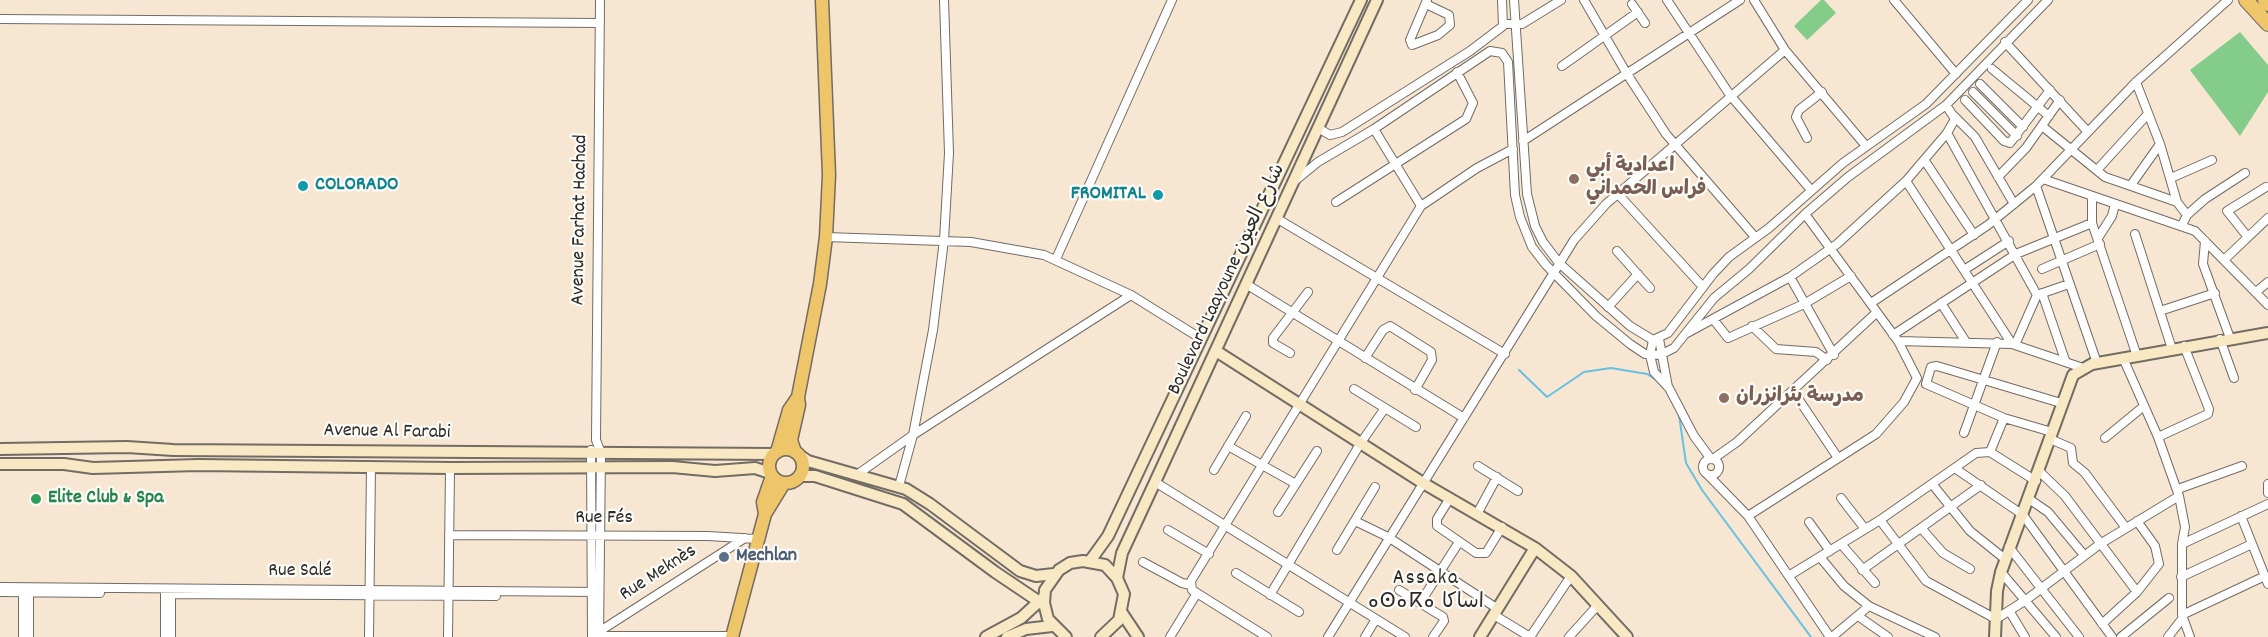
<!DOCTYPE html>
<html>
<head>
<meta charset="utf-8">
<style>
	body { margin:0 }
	canvas { display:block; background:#f7e6d1 }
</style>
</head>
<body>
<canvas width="2268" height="637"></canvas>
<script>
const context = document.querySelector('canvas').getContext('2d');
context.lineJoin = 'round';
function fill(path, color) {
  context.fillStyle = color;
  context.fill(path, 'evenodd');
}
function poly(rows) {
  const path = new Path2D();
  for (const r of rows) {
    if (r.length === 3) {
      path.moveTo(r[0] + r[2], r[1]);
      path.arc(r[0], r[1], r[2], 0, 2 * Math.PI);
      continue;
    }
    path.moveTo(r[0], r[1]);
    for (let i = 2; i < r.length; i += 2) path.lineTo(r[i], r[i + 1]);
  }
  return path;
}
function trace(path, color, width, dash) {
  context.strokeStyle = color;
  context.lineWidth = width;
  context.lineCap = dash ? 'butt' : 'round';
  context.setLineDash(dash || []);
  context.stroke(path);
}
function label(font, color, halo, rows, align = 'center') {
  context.font = font + ' Dekko,"Playpen Sans Arabic","Noto Sans Tifinagh",sans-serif';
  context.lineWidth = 4.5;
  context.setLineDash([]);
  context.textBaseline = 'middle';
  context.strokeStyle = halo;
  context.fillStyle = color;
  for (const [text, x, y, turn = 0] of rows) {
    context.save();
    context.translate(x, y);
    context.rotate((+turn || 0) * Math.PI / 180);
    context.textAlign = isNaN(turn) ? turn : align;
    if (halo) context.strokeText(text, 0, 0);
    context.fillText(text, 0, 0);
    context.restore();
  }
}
const green = poly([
	[1821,0,1824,0,1836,13,1807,40,1794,26],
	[2240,32,2268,65,2268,92,2240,136,2190,70]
]);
const stream = poly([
	[1519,370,1547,397,1584,372,1611,368,1647,374,1658,381],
	[1679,415,1686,463,1702,490,1811,637]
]);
const street = poly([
	[1514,0,1527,194,1535,226,1543,242,1559,263,1630,326,1653,340,1668,333,1713,274,1729,257,1769,228,1843,163,1926,104,2028,0],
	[1584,0,1627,74,1666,134,1755,237],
	[1667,0,1730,95,1811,190],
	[1754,0,1785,50,1866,146],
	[1894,0,1956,74],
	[1426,4,1449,15,1450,25,1438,35,1412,45,1410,40,1427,0],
	[1632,4,1645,23],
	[0,19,600,23],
	[1505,24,1522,24,1561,0],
	[2005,42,2088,132],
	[1562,66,1638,12],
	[1992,69,2049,116],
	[2136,82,2160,144,2177,202,2187,215],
	[1980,84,2023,127],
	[1973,92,2017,136],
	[1965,100,2004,141,2010,143,2050,90],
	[1953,115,1975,137,2014,204],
	[2042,126,2105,177,2177,202],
	[1318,128,1330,135,1342,132,1470,51,1503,26,1502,0],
	[1374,129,1421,206],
	[1947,133,2037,295],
	[1807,138,1796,117,1799,110,1822,92],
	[1523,141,1740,0],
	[1925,161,1974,235],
	[2097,170,2147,115],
	[1998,177,2026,148,2060,100],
	[2171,178,2212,160],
	[2043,179,2195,231,2268,305],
	[1296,180,1318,162,1374,129,1490,51,1502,53,1508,62,1515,195,1520,217,1532,247,1546,265,1596,316,1630,344,1645,354,1660,355,1674,348,1714,298,1749,269,1805,214,1848,177,1946,105,2048,0],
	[1906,181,2012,344],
	[2131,185,2160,144],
	[2036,186,2097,363],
	[1618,194,1703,287],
	[2092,196,2092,223,2137,356],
	[1336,202,1466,119,1473,103,1457,72],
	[1276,218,1505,354],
	[2182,225,2187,215,2205,199,2245,173],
	[2135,234,2172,349],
	[2247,236,2227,211,2266,187],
	[826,237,971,242,1044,255,1131,295,1200,338],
	[2098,238,2112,216,2115,204],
	[2205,241,2203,264,2230,338],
	[1617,251,1650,288],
	[1056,259,1172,0],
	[2224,260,2268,218],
	[2042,269,2100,244],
	[1964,270,2009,241],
	[1790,277,1834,355],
	[1246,284,1464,418],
	[2256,292,2268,282],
	[2042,293,2065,360],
	[1871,303,1988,225,2036,186,2136,82,2228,0],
	[1941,303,1966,342],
	[1608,307,1638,274],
	[2160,311,2215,293],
	[1713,319,1728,338,1804,304,1851,276],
	[1752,326,1776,349,1816,352,1827,360],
	[1687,333,1790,277,1837,244,1906,181,1947,133,1955,119,1946,105],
	[1893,335,2016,254,2092,223],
	[1659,339,1668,387],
	[2220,339,2234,378],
	[1653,340,1650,355,1654,372,1669,388,1694,436,1711,459],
	[1898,341,2012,344,2083,368],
	[2015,345,2037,295,2069,284],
	[1290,353,1273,343,1273,338,1308,292],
	[1365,358,1383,330,1390,326,1431,352,1432,360,1415,390],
	[2123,358,2158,437,2179,496,2185,527,2182,544,2182,615,2190,637],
	[1354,389,1416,427],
	[1793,391,1838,458],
	[2052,432,2004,418,1926,384,1931,367,1937,366,2061,403],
	[1964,433,1997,342],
	[2158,437,2208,414,2209,409,2184,346],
	[2105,438,2144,406],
	[2050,439,2071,448,2073,463,2085,473,2126,528],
	[1228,446,1296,484],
	[591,450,592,637],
	[1990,452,2004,418],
	[1711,467,8],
	[1713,459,1737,442,1876,313],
	[1478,466,1518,491],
	[1956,469,2023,515,2112,637],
	[1214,470,1246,416],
	[2039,471,2065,496,2137,592],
	[858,474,913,435,1131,295],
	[1708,475,1748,516,1830,637],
	[1155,482,1405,637],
	[2268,484,2268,493],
	[1933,485,1970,531,2005,559],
	[899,486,913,435,933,330,944,240,949,153,944,0],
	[2178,489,2242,466],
	[1450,498,1437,519,1437,526,1476,553,1486,553,1502,527],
	[1841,498,1865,529],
	[2029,499,2048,512,2084,555],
	[1278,512,1317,451],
	[1477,514,1497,477],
	[1748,516,1876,434,1904,402,1917,378,1898,341,1805,214],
	[2241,516,2268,584],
	[1880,520,1926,581,1996,619,2026,600,2100,544,2179,496],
	[1355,521,1388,537,1498,609],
	[1809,522,1830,551],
	[1922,529,1943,553,1970,569],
	[1168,530,1209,554],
	[449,535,708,536,758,539],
	[1841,544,1875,583],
	[2182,544,2268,504],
	[2009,547,2079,637],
	[1337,550,1375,487],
	[1820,557,1844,586,1869,606],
	[1143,562,1182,583,1191,585],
	[1862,570,1981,485],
	[2001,572,2056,637],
	[1236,573,1299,612],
	[1790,575,1880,520,1976,453,1990,452,2036,481],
	[2181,577,2252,544],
	[0,587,599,592],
	[1399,590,1443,617,1444,621,1433,637],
	[0,592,100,593],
	[166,594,496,596],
	[1270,595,1360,444,1385,408],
	[1420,603,1459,542],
	[2010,612,2025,637],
	[1494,615,1530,637],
	[2182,615,2265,576],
	[1858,616,1888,637],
	[2102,624,2137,592,2159,564,2155,546,2137,521],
	[597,633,745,538],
	[599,636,732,636],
	[23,637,23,588],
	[29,637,29,588],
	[165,637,165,590],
	[171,637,171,591],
	[369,637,371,466],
	[448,637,450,468],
	[599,637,601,453,596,440,600,0],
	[1170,637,1197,593],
	[1267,637,1192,590,1191,581,1421,206,1477,168,1513,149],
	[1328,637,1574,240,1606,204,1785,50],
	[1365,637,1376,619],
	[1530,637,1571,576],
	[1569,637,1597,606],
	[1832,637,1869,606,1935,637],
	[2121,637,2169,598],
	[2168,637,2182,619]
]);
const secondary = poly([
	[1216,351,1423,483,1535,548,1571,576,1627,637],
	[0,449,127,447,173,450,775,454],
	[799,455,808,461,906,489,930,504,1020,571,1036,576,1054,574],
	[0,464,64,464,93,468,198,465,450,468,672,467,715,471,755,468,770,473],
	[800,476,815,476,903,504,995,572,1044,605],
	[1090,561,1108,536,1361,0],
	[1117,578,1122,553,1155,482,1377,0],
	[1122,613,1138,637],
	[986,637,1021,618,1044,597],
	[1007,637,1026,629,1052,626],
	[1066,637,1048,619,1044,603,1045,590,1059,570,1070,563,1083,561,1105,565,1117,578,1124,594,1119,620,1101,637],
	[1480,637,1535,548],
	[1995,637,1997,591,2001,572,2073,375,2092,364,2268,333]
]);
const primary = poly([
	[786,466,17],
	[777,452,789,410,798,397],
	[795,452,791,440,799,405,798,397,820,284,826,237,829,175,822,0],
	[765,514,763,502,772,476],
	[732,637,765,514,784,483]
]);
const highway = poly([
	[2246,0,2268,24],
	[2265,0,2268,4]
]);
const markers = [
	[1574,179,6,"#8d6e63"],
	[303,186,6,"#0f9aa8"],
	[1158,195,6,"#0f9aa8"],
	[1724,398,6,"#8d6e63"],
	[36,499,6,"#2e9e5b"],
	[724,557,6,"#5c6f8a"]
];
const educationNames = [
	["اعدادية أبي",1586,168],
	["فراس الحمداني",1586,191],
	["مدرسة بئرانزران",1736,398]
];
const cultureNames = [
	["COLORADO",315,186],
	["FROMITAL",1146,195,"right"]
];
const streetNames = [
	["Avenue Farhat Hachad",581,220,-89],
	["Boulevard Laayoune شارع العيون",1228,280,-65],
	["Avenue Al Farabi",387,433,1],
	["Rue Fés",604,519],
	["Rue Salé",300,572],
	["Rue Meknès",659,574,-33]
];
const leisureNames = [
	["Elite Club & Spa",48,499]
];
const serviceNames = [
	["Mechlan",736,557]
];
const neighbourhoodNames = [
	["Assaka",1426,580],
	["ⴰⵙⴰⴽⴰ اساكا",1426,604]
];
fill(green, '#83cc89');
trace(stream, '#66c1e4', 2);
trace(street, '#726c65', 10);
trace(secondary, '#726c65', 14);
trace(primary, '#726c65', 15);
trace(highway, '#726c65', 16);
trace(street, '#fff', 8);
trace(secondary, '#f8e8c3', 10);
trace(primary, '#eec569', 12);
trace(highway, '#eec569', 14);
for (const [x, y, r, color] of markers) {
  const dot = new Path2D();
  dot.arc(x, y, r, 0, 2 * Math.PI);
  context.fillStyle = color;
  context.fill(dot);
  trace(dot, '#fdfcf7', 2);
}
label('bold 20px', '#785e54', '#fdfcf7', educationNames, 'left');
label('bold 20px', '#0d838f', '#fdfcf7', cultureNames, 'left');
label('20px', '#2b2b2b', '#fdfcf7', streetNames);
label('bold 20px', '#27864d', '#fdfcf7', leisureNames, 'left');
label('bold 20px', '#4e5e75', '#fdfcf7', serviceNames, 'left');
context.letterSpacing = '1.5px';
label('21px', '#2b2b2b', '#fdfcf7', neighbourhoodNames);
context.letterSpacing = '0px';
</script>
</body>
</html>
